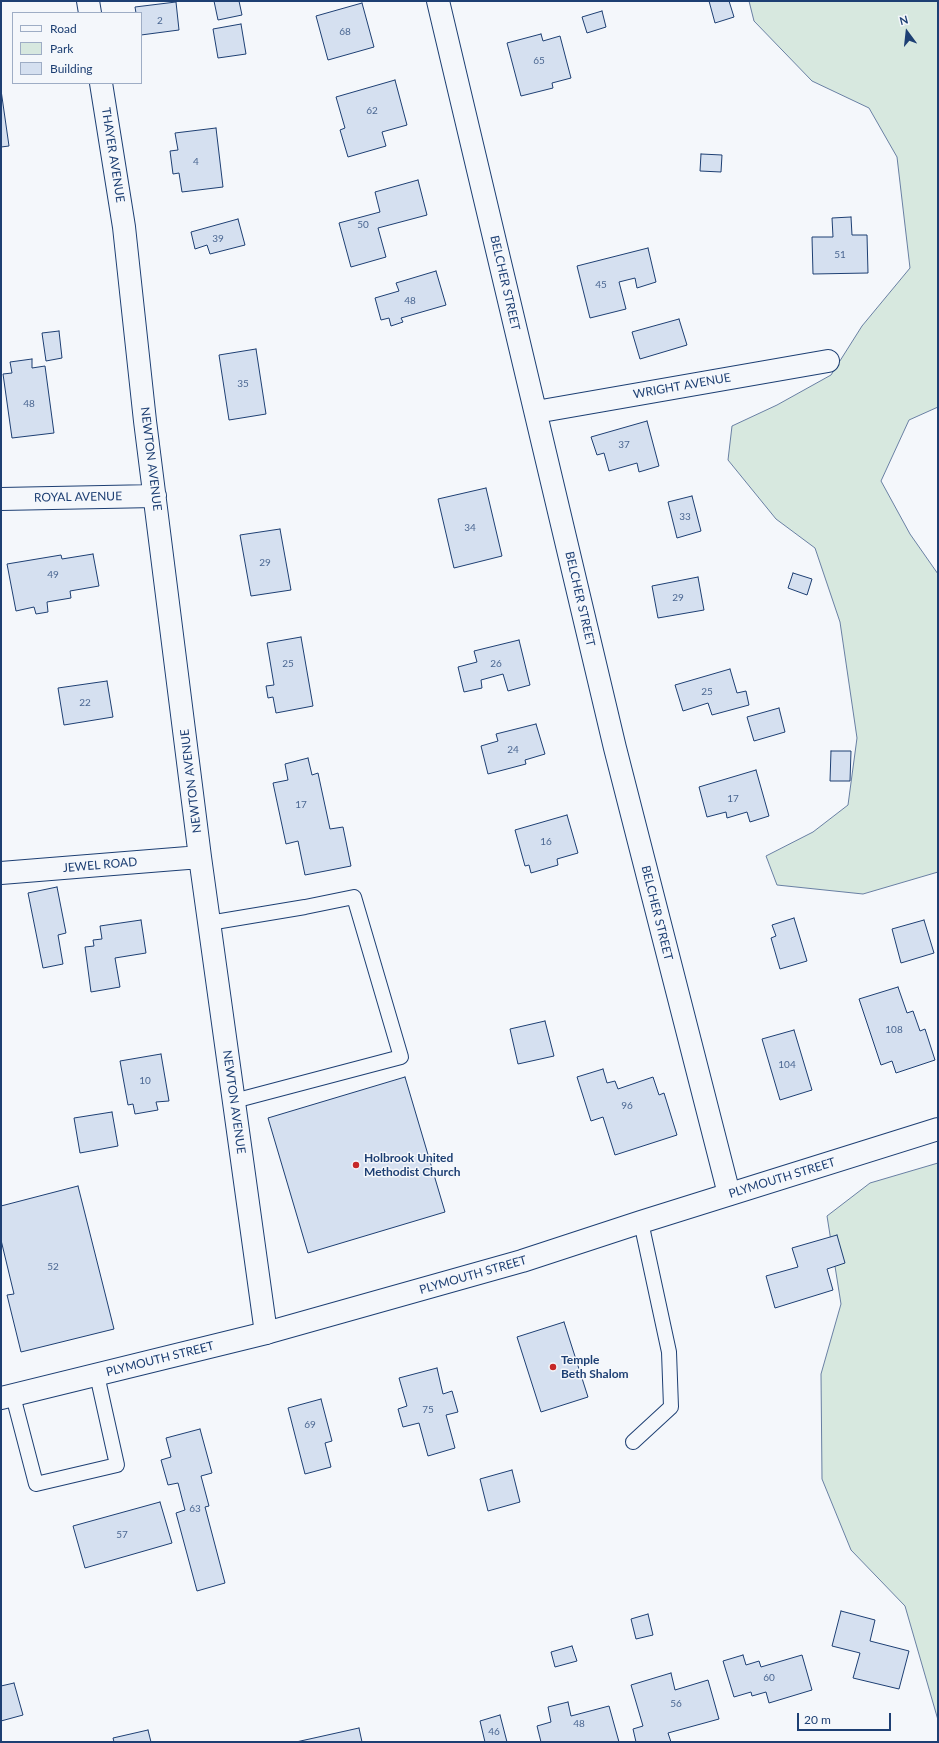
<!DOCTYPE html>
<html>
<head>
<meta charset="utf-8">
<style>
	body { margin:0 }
	#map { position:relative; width:939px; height:1743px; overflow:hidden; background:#f4f7fb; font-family:Lato,sans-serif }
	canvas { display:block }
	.frame { position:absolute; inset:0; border:2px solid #1d3f73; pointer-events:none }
	.legend { position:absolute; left:12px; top:12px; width:130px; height:72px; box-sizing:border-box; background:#f4f7fb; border:1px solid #9eadc5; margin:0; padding:5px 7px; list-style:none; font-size:12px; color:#1d3f73 }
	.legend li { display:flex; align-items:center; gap:8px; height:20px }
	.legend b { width:20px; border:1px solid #9eadc5 }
	.north { position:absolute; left:887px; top:12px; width:40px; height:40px; -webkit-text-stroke:3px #f4f7fb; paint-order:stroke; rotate:345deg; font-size:11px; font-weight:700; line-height:16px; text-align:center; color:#1d3f73 }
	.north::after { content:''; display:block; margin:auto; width:14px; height:18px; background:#1d3f73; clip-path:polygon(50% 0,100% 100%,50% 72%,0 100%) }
	.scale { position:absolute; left:797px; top:1713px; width:94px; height:18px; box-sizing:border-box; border:2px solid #1d3f73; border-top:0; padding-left:5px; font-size:12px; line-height:14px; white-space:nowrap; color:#1d3f73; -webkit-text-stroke:3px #f4f7fb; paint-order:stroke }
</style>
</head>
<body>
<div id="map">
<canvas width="939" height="1743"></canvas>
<div class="frame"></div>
<ul class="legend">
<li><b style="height:5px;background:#f4f7fb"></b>Road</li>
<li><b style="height:11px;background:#d7e8df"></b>Park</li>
<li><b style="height:11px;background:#d5e0f0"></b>Building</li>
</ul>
<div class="north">N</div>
<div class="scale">20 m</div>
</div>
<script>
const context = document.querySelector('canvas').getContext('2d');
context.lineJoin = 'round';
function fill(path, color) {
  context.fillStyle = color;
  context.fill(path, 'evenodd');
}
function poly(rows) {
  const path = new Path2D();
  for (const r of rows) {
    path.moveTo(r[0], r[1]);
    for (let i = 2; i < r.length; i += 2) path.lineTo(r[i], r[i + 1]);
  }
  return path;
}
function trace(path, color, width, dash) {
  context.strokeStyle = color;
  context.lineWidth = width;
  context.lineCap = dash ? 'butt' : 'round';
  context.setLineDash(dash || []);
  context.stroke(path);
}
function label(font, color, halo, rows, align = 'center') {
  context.font = font + ' Lato,sans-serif';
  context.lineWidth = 3;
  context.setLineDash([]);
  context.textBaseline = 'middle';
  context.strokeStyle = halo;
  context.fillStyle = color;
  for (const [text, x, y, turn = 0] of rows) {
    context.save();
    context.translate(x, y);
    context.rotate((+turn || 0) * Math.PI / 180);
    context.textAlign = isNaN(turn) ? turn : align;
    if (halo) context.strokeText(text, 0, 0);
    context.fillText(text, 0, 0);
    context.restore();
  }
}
const green = poly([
	[749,1,938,1,938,407,909,420,881,481,910,534,938,574,938,872,863,894,777,885,766,856,813,832,848,805,857,738,840,622,815,548,776,519,728,460,732,426,777,405,831,375,862,326,910,268,897,157,869,108,812,81,754,21,749,1],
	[938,1163,938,1720,905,1606,851,1550,822,1479,821,1374,841,1304,827,1216,870,1183,938,1163]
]);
const building = poly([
	[214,1,239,1,242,15,218,20,214,1],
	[709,1,729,1,734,17,715,23,709,1],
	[176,2,179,30,141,35,141,13,136,13,135,7,176,2],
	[362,3,374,47,328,60,316,16,362,3],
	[602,11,606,27,587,33,582,17,602,11],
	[241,24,246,54,218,58,213,29,241,24],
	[541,34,543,41,560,36,571,78,552,83,553,88,521,96,507,43,541,34],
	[395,80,407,125,382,132,386,146,348,157,340,130,345,128,336,97,395,80],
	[1,90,9,146,1,147,1,90],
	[216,128,223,187,182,192,179,173,173,174,170,151,178,150,175,133,216,128],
	[701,154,722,155,721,172,700,171,701,154],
	[418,180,427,215,378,228,386,257,351,267,339,223,380,212,375,192,418,180],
	[851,217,852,235,867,235,868,273,813,274,812,237,833,237,832,218,851,217],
	[238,219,245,245,210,254,207,245,195,249,191,232,238,219],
	[648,248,656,282,637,288,635,278,619,282,626,309,590,318,577,266,648,248],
	[436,271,446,305,401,318,403,322,391,326,389,318,381,320,375,298,399,291,396,283,436,271],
	[679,319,687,345,640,359,632,332,679,319],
	[59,331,62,358,46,361,42,333,59,331],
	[256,349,266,414,229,420,219,355,256,349],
	[32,359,32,368,45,366,54,433,12,438,3,374,12,373,10,362,32,359],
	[647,421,659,466,639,472,637,463,609,471,604,453,597,455,591,437,647,421],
	[486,488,502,556,454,568,438,499,486,488],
	[692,496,701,531,677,538,668,502,692,496],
	[280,529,291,590,251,596,240,535,280,529],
	[93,554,99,586,70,591,71,598,47,602,48,612,36,614,34,607,16,611,7,564,61,555,62,559,93,554],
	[793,573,812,579,807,595,788,588,793,573],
	[698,577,704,610,658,618,652,586,698,577],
	[301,637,313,706,276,713,273,697,268,698,266,686,274,685,267,643,301,637],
	[519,640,530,685,508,691,503,674,481,680,482,688,464,692,458,667,477,662,474,651,519,640],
	[730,669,737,693,746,691,749,705,712,715,708,703,683,711,675,685,730,669],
	[107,681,113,717,64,725,58,688,107,681],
	[779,708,785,732,754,741,747,717,779,708],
	[536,724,545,754,525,760,526,764,488,774,481,746,498,741,496,734,536,724],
	[831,751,851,751,850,781,830,781,831,751],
	[308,758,312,775,318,773,330,829,343,827,351,866,305,875,298,841,286,844,273,783,288,780,285,764,308,758],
	[756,770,769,816,750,822,747,812,727,818,726,812,707,817,699,787,756,770],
	[567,815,578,853,557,859,558,865,531,873,529,865,525,866,515,830,567,815],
	[57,887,66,933,58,935,63,964,43,968,28,893,57,887],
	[794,918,807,961,780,969,771,938,776,936,772,925,794,918],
	[141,920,146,953,115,958,120,987,91,992,85,947,94,946,93,940,102,939,100,926,141,920],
	[924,920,934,953,901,963,892,929,924,920],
	[898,987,907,1013,913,1011,920,1031,925,1029,935,1060,896,1073,892,1061,881,1065,859,999,898,987],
	[545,1021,554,1056,518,1064,510,1029,545,1021],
	[794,1030,812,1090,780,1100,762,1039,794,1030],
	[161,1054,169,1101,156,1102,158,1110,135,1114,133,1104,128,1105,120,1061,161,1054],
	[603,1069,607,1083,615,1081,618,1089,653,1077,659,1095,664,1093,677,1135,615,1155,603,1117,591,1121,577,1077,603,1069],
	[405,1077,445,1212,308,1253,268,1118,405,1077],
	[112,1112,118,1146,80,1153,74,1118,112,1112],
	[78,1186,114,1329,21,1352,7,1295,14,1294,1,1240,1,1206,78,1186],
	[837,1235,845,1263,827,1269,833,1290,775,1308,766,1276,798,1267,792,1248,837,1235],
	[564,1322,588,1397,541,1412,517,1337,564,1322],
	[437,1368,443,1394,452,1391,458,1412,446,1415,455,1448,428,1456,419,1423,403,1427,398,1409,407,1406,399,1378,437,1368],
	[321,1399,332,1441,325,1443,331,1467,305,1474,288,1408,321,1399],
	[200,1429,212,1473,201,1476,209,1506,205,1507,225,1583,197,1591,176,1513,185,1510,178,1483,168,1485,161,1460,171,1457,166,1438,200,1429],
	[512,1470,520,1502,488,1511,480,1479,512,1470],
	[160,1502,172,1543,85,1568,73,1526,160,1502],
	[841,1611,875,1620,870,1641,909,1651,899,1689,853,1678,860,1653,832,1646,841,1611],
	[648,1614,653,1635,636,1639,631,1619,648,1614],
	[572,1646,577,1661,555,1667,551,1652,572,1646],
	[743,1655,746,1665,759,1661,761,1667,802,1655,812,1690,769,1703,766,1692,752,1696,751,1692,734,1697,723,1661,743,1655],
	[671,1673,675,1690,708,1680,719,1719,668,1733,671,1742,636,1742,633,1729,643,1726,631,1685,671,1673],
	[14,1683,23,1715,1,1721,1,1686,14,1683],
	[568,1702,571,1716,609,1706,619,1742,541,1742,537,1726,551,1722,548,1707,568,1702],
	[500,1715,507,1742,485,1742,480,1721,500,1715],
	[359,1728,362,1742,296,1742,359,1728],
	[148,1730,151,1742,114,1742,113,1738,148,1730]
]);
const service = poly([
	[209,923,305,907,354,897,401,1057,234,1101],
	[13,1396,36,1484,117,1465,97,1375],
	[633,1442,671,1407,669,1352,641,1222]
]);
const minor = poly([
	[88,1,90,13],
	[438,1,615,748,729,1194],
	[101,83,124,227,145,421,200,857,266,1333],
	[536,412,828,361],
	[1,499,155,496],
	[1,873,200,857]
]);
const secondary = poly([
	[1,1398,266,1333,522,1261,641,1222,938,1129]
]);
const markers = [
	[356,1165,4,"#c62828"],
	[553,1367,4,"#c62828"]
];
const numberNames = [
	["2",160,21],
	["68",345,32],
	["65",539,61],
	["62",372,111],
	["4",196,162],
	["50",363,225],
	["39",218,239],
	["51",840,255],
	["45",601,285],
	["48",410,301],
	["35",243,384],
	["48",29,404],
	["37",624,445],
	["33",685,517],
	["34",470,528],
	["29",265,563],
	["49",53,575],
	["29",678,598],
	["25",288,664],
	["26",496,664],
	["25",707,692],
	["22",85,703],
	["24",513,750],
	["17",733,799],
	["17",301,805],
	["16",546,842],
	["108",894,1030],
	["104",787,1065],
	["10",145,1081],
	["96",627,1106],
	["52",53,1267],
	["75",428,1410],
	["69",310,1425],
	["63",195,1509],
	["57",122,1535],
	["60",769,1678],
	["56",676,1704],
	["48",579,1724],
	["46",494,1732]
];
const streetNames = [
	["THAYER AVENUE",113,155,81],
	["BELCHER STREET",505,283,77],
	["WRIGHT AVENUE",682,386,-10],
	["NEWTON AVENUE",151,459,83],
	["ROYAL AVENUE",78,497,-1],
	["BELCHER STREET",580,599,77],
	["NEWTON AVENUE",191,781,-97],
	["JEWEL ROAD",100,865,-5],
	["BELCHER STREET",657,913,76],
	["NEWTON AVENUE",234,1102,82],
	["PLYMOUTH STREET",782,1178,-17],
	["PLYMOUTH STREET",473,1275,-16],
	["PLYMOUTH STREET",160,1359,-14]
];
const poiNames = [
	["Holbrook United",364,1158],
	["Methodist Church",364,1172],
	["Temple",561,1360],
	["Beth Shalom",561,1374]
];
fill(green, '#d7e8df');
trace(green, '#687fa3', 1);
fill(building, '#d5e0f0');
trace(building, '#1d3f73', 1);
trace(service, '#1d3f73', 16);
trace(minor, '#1d3f73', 24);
trace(secondary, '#1d3f73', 24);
trace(service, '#f4f7fb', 14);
trace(minor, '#f4f7fb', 22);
trace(secondary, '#f4f7fb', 22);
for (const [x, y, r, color] of markers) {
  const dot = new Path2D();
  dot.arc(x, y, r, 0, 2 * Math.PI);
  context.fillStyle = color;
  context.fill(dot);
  trace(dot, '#f4f7fb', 1.5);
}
label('10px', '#4b6792', null, numberNames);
label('12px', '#1d3f73', '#f4f7fb', streetNames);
label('bold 12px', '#1d3f73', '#f4f7fb', poiNames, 'left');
</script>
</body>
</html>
